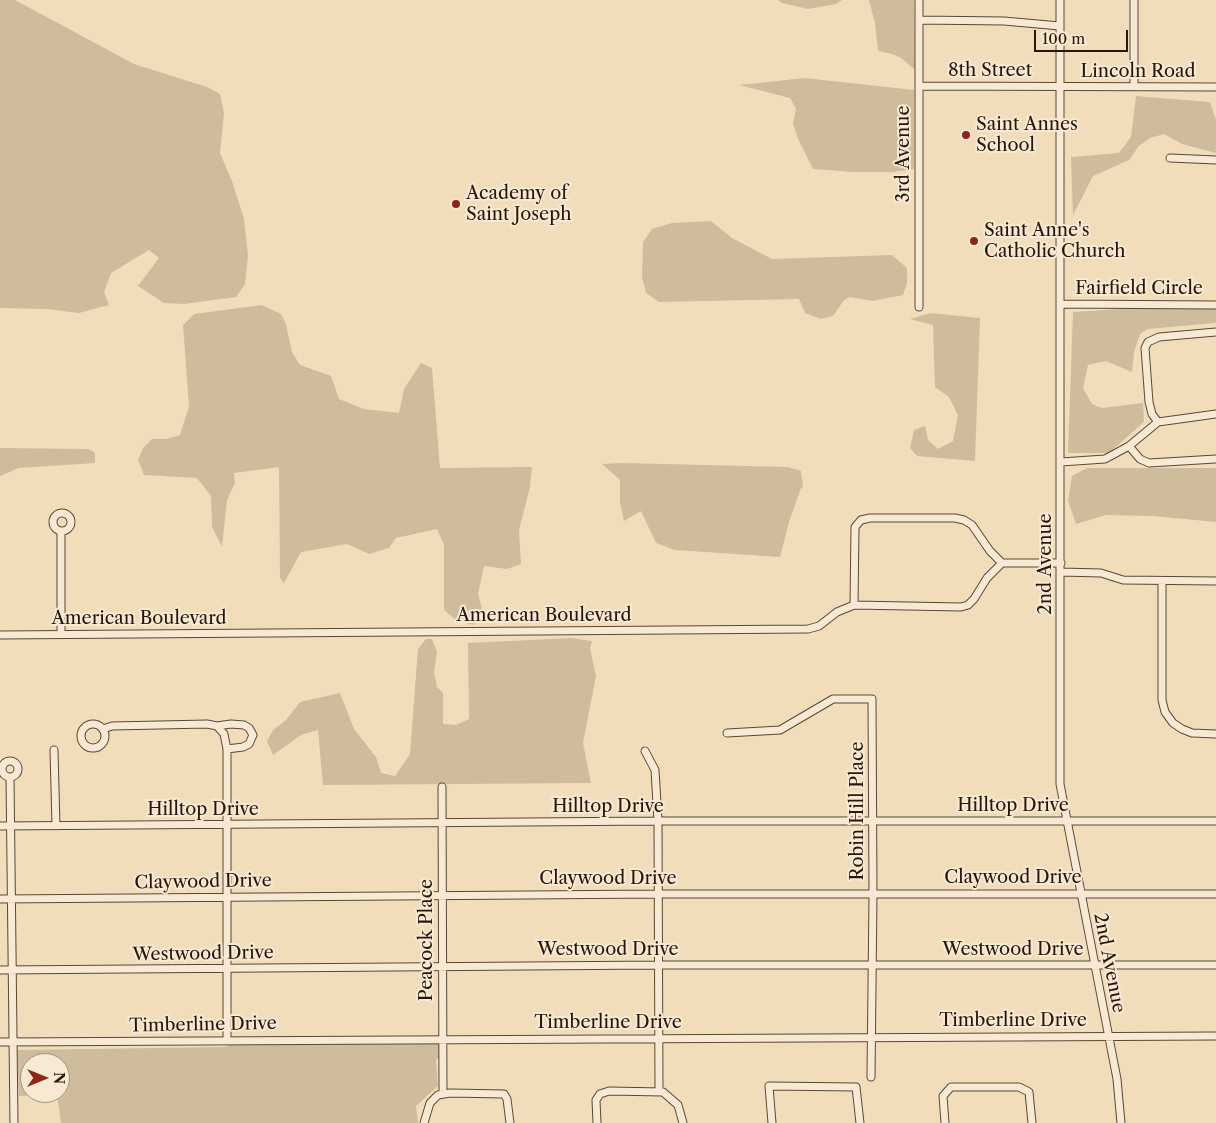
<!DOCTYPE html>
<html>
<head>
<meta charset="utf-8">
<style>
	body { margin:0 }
	#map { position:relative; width:1216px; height:1123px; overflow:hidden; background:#f2ddbb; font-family:"Libre Caslon Text",serif }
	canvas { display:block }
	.north { position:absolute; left:20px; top:1053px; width:50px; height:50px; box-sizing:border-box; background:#f7e9d3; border:1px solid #a39582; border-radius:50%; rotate:90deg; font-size:14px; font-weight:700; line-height:20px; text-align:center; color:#251809 }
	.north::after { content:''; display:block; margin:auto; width:18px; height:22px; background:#8f2418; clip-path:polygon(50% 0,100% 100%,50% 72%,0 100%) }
	.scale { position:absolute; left:1034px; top:30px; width:94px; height:22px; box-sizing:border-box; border:2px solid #251809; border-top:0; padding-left:6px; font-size:15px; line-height:18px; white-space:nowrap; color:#251809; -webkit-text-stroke:4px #f7e9d3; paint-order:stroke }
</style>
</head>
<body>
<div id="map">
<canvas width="1216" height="1123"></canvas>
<div class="north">N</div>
<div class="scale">100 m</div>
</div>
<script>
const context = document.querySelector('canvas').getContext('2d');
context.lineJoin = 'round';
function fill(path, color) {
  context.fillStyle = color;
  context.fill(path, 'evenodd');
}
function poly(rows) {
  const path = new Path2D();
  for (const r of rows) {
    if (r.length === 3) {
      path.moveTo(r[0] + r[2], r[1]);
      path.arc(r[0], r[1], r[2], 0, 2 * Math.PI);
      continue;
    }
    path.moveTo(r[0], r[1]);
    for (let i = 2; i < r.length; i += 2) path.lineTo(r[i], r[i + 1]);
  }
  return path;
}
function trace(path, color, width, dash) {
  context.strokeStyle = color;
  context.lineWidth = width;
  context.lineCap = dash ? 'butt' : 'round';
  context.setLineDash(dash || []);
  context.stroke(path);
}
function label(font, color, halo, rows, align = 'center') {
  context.font = font + ' "Libre Caslon Text",serif';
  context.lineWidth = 4;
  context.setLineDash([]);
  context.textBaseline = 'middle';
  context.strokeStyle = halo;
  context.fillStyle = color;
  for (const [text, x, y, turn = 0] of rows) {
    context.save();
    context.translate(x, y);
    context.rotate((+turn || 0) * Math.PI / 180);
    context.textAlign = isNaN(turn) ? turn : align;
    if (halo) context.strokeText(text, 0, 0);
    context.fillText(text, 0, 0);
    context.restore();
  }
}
const green = poly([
	[0,0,15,0,134,64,207,87,220,94,224,113,220,153,232,181,244,219,248,255,245,284,236,297,184,304,164,303,138,286,159,258,149,250,111,273,104,292,109,305,79,313,46,309,0,308],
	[778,0,842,0,836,4,808,9,782,3],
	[869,0,914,0,915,70,901,58,892,54,878,51,875,23],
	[805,78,914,90,914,169,893,172,854,172,813,169,798,139,793,123,796,109,790,98,739,85],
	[1136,96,1210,102,1216,120,1216,153,1182,144,1164,134,1150,138,1139,146,1129,160,1093,176,1073,215,1071,157,1119,153,1131,137],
	[711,221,732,238,772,259,892,255,907,268,907,283,903,295,872,301,850,297,844,300,833,316,821,319,805,313,799,299,659,302,646,293,642,277,643,242,652,229,672,223],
	[262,305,281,314,286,324,292,352,300,365,331,376,339,399,364,409,399,413,404,389,421,363,432,368,440,468,532,467,530,487,519,530,521,564,507,569,484,566,478,594,483,613,473,625,455,619,444,610,444,545,437,529,396,538,389,548,369,554,347,544,301,552,284,583,280,578,279,467,234,473,235,483,227,500,222,547,212,527,211,496,197,478,144,475,138,460,143,448,152,439,167,439,180,435,189,406,183,325,194,314],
	[1216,308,1216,323,1148,329,1140,334,1134,352,1132,372,1106,361,1088,365,1083,388,1092,404,1102,408,1143,403,1144,422,1109,453,1068,453,1073,312,1120,309],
	[930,313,980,318,975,461,917,456,910,448,914,430,925,426,928,440,938,449,953,441,958,415,949,397,935,387,933,325,910,319],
	[0,448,89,449,95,453,95,463,19,468,0,476],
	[621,463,788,467,801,471,803,487,801,488,789,522,780,557,675,550,656,543,641,511,624,521,620,503,620,480,602,464],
	[1087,468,1216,468,1216,522,1153,516,1106,515,1076,524,1068,501,1072,476],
	[571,638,592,641,590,648,596,676,583,743,591,783,323,785,318,730,301,735,273,755,267,741,273,730,286,720,300,702,340,693,354,729,376,757,381,773,395,776,410,754,418,649,426,639,432,639,437,652,434,672,437,687,443,693,443,724,456,725,469,719,468,643],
	[430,1040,439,1044,439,1058,436,1060,438,1086,416,1106,418,1123,61,1123,57,1095,19,1096,17,1050,226,1047,233,1043],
	[30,1063,60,1063,60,1093,30,1093]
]);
const minor = poly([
	[1060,0,1060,784,1117,1079,1121,1123],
	[1134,0,1134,86],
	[920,20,1004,21,1060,26],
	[919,86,1216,87],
	[1170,158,1216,160],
	[1061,304,1216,305],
	[919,307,919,0],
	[1158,422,1152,414,1149,402,1145,348,1148,342,1159,337,1216,332],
	[1129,446,1140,459,1149,463,1216,459],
	[1061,462,1105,459,1129,446,1158,422,1216,414],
	[62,522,9],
	[61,531,61,634],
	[1061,572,1101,573,1123,580,1216,581],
	[1162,581,1162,700,1165,712,1173,723,1182,729,1192,733,1216,734],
	[854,605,855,527,861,520,870,518,955,518,964,520,972,525,990,551,1002,563],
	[0,635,808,629,819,626,837,612,854,605,961,607,968,605,974,599,987,578,1002,563,1061,563],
	[93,736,12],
	[217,726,231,724,244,725,249,728,253,735,249,744,243,747,227,749],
	[103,729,112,726,207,724,217,726,224,734,227,749,227,1040],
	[727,733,780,730,833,699,872,699,873,894,871,1077],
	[54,750,56,826],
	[645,751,655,770,658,821,659,1091],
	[10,769,8],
	[10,777,14,1123],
	[442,787,443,1093],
	[0,826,658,821,1216,821],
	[0,899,657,894,1216,894],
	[0,970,658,965,1216,965],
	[0,1042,1216,1036],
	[424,1123,430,1103,438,1095,450,1093,504,1094,507,1099,510,1123],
	[597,1123,596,1100,600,1094,609,1091,663,1092,678,1105,683,1123],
	[772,1123,769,1086,856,1087,860,1123],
	[945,1123,943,1096,951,1087,1019,1087,1029,1092,1032,1123]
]);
const markers = [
	[966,135,5,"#8f2418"],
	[456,204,5,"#8f2418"],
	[974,241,5,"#8f2418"]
];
const streetNames = [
	["8th Street",990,71],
	["Lincoln Road",1138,72],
	["3rd Avenue",904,154,-90],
	["Fairfield Circle",1139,289],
	["2nd Avenue",1046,564,-90],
	["American Boulevard",544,616],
	["American Boulevard",139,619],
	["Hilltop Drive",1013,806],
	["Hilltop Drive",608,807],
	["Hilltop Drive",203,810],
	["Robin Hill Place",858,811,-90],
	["Claywood Drive",1013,878],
	["Claywood Drive",608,879],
	["Claywood Drive",203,882,-1],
	["Peacock Place",427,940,-90],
	["Westwood Drive",608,950],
	["Westwood Drive",1013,950],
	["Westwood Drive",203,954,-1],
	["2nd Avenue",1109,963,79],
	["Timberline Drive",1013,1021],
	["Timberline Drive",608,1023],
	["Timberline Drive",203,1025,-1]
];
const poiNames = [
	["Saint Annes",976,125],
	["School",976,146],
	["Academy of",466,194],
	["Saint Joseph",466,215],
	["Saint Anne's",984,231],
	["Catholic Church",984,252]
];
fill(green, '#cfbc9d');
trace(minor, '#584936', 9);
trace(minor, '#f7e9d3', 7);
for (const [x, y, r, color] of markers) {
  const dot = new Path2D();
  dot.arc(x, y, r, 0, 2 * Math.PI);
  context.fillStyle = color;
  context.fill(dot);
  trace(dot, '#f7e9d3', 2);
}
label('18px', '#251809', '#f7e9d3', streetNames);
label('18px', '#251809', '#f7e9d3', poiNames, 'left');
</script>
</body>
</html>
